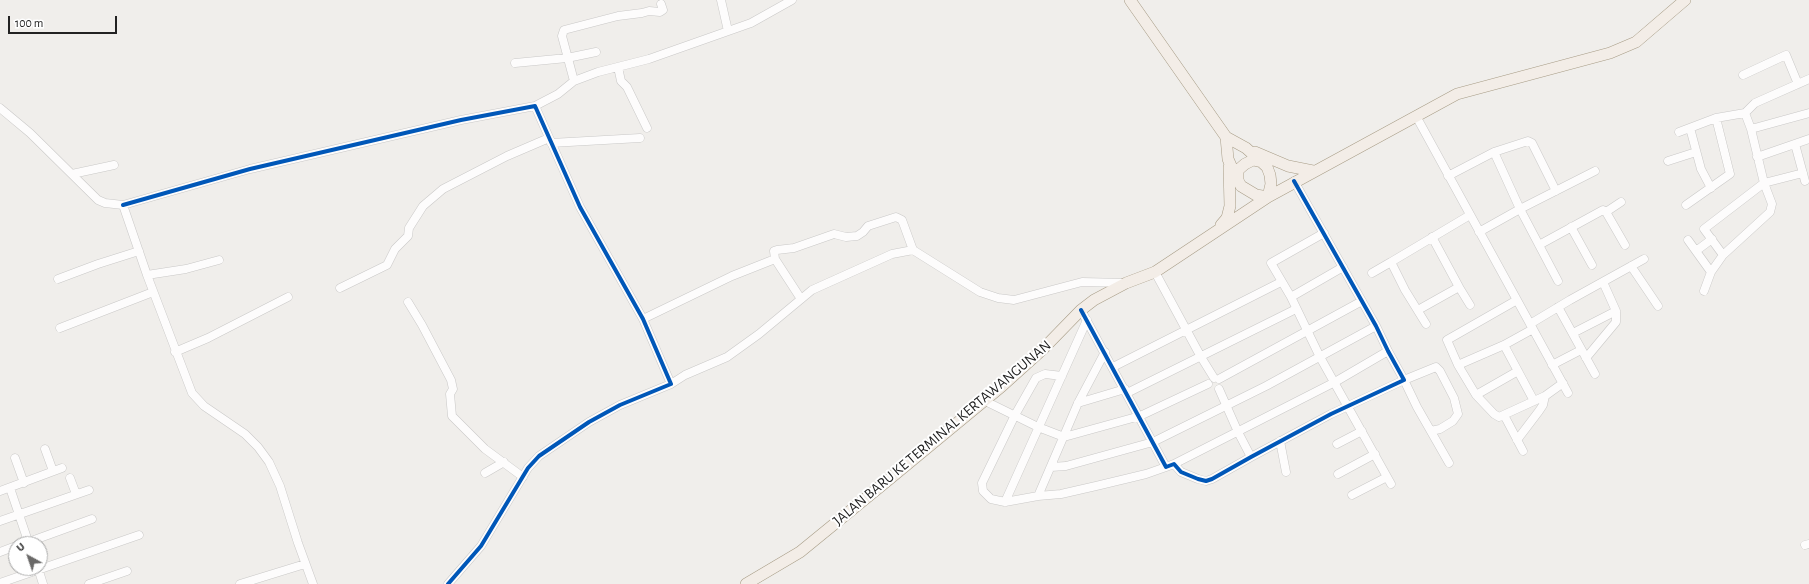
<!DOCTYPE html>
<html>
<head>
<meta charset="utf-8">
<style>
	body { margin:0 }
	#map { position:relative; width:1809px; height:584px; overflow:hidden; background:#f0eeeb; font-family:"Alegreya Sans",sans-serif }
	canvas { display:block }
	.north { position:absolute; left:8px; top:536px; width:40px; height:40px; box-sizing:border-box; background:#fff; border:1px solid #a7a7a7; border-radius:50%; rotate:320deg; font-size:11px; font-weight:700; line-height:16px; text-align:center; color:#222 }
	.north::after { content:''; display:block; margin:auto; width:14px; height:18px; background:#6a6968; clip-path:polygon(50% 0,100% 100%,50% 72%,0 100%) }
	.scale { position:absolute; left:8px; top:16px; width:109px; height:18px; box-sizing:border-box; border:2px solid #222; border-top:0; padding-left:5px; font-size:12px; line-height:14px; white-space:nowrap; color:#222; -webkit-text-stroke:3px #fff; paint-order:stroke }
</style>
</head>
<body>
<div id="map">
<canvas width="1809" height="584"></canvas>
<div class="north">U</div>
<div class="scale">100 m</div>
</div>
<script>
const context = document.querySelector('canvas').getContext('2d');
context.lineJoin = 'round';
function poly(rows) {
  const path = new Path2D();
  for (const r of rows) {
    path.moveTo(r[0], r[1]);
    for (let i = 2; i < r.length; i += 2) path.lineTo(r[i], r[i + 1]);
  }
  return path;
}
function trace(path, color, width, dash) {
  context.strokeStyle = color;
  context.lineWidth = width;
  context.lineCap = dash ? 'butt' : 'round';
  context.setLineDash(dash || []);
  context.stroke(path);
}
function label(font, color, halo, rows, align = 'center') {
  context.font = font + ' "Alegreya Sans",sans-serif';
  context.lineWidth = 4;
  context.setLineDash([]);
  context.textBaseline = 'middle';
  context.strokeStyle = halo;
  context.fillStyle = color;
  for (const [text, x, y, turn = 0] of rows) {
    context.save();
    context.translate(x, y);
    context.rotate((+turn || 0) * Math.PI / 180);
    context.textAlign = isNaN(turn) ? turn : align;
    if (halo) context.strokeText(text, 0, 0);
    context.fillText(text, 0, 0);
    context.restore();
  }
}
const minor = poly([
	[721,0,728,31],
	[515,63,567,58,596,52],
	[618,67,621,81,627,87,647,128],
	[1743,75,1786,55,1798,84],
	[574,81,562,36,564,30,618,16,642,13,649,11,660,12,663,10,661,4],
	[535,106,558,94,574,81,598,72,649,59,751,23,792,0],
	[0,108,30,133,98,200,105,203,123,205,147,275,192,393,204,406,245,434,258,447,269,462,280,486,298,543,313,584],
	[1416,116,1568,393],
	[1690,128,1701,169,1711,188],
	[1751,129,1809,113],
	[1679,132,1716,118,1745,113],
	[551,143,640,138],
	[1795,144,1805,181],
	[1494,152,1528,141,1532,143,1556,191],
	[1757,157,1809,139],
	[1668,161,1696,152],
	[72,174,114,165],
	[1448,176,1494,152,1520,209,1595,171],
	[123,205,250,169,461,120,535,106,580,207,643,319,671,384,620,405,589,422,539,456,528,468,481,546,448,584],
	[1686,205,1730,174,1716,118],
	[1606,212,1621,202],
	[1571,227,1592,265],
	[1479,232,1520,209,1558,281],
	[1324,233,1271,263,1291,297,1320,357,1391,484],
	[1688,240,1711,272],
	[1539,245,1603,210,1606,212,1625,245],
	[1696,251,1712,239],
	[1723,255,1704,229,1764,183,1803,173],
	[775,259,774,251,777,250,794,248,834,234,846,237,857,236,863,232,868,226,896,217,902,220,913,250],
	[1631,266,1658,306],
	[1155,272,1201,357,1214,378],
	[1372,273,1391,262],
	[147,275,186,269,219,260],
	[58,279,98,264,139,251],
	[1459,287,1470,305],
	[340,288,387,265,395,249,408,236,409,228,423,206,443,189,507,156,549,138],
	[1704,291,1711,272,1723,255,1770,212,1772,204,1764,183,1751,129,1745,113,1755,103,1809,79],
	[1291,297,1343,267],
	[1517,300,1447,340,1458,365,1476,395,1494,414,1499,417,1545,396,1563,383],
	[408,302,422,325,451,380,453,389,450,394,452,416,485,449,523,477],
	[1558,307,1595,374],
	[1081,310,1166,467,1174,464,1181,472,1198,479,1206,481,1212,479,1251,457,1331,414,1404,380,1388,351,1376,326,1294,181],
	[1418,310,1459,287,1432,237],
	[643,319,732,276,775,259,801,299],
	[1426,324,1405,290,1391,262,1470,215],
	[1530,324,1570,300,1644,259],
	[60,328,153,292],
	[1573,333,1616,311],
	[1504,345,1534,401],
	[175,352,208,338,288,297],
	[1105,352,1078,403,1038,496,1061,494,1096,486,1146,474,1166,467],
	[1586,358,1616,322,1616,311,1603,282],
	[1458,365,1504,345,1533,329],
	[1552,365,1581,350],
	[1113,367,1281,282],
	[1219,379,1362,301],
	[671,384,685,375,727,357,759,334,812,290,892,254,913,250,980,292,998,298,1014,300,1082,282,1125,283],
	[1219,389,1238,432,1251,457],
	[1127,393,1296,309],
	[1476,395,1518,371],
	[983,400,1038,427,1064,437,1140,416,1208,384],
	[1078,403,1125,389],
	[1504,415,1523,451],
	[1431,431,1440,429,1453,421,1458,414,1454,398,1440,371,1436,367,1404,380,1417,407,1449,463],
	[1517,440,1539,411,1543,405,1545,396],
	[1280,441,1286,472],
	[1337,444,1362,431],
	[45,449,53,471],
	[15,458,24,483],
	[1174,464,1335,382,1388,351],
	[1051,467,1066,466,1153,442,1266,386,1376,326],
	[485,473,504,462],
	[1338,474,1375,454],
	[70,478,76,494],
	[10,488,29,544],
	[0,491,62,468],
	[1352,495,1387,477],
	[1038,496,1005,502,991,499,983,491,982,483,1015,415,1036,378,1045,374,1062,376],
	[1005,502,1087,320],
	[0,521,89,490],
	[23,544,92,519],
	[1805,545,1809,544],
	[0,552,16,546],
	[38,568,43,584],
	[0,583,139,535],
	[89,584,127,571],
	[240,584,305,564]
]);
const major = poly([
	[1130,0,1226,137,1246,148,1267,167,1270,175,1271,184,1268,197,1256,195,1241,186,1235,175,1228,159,1226,137],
	[1255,152,1288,166,1313,171],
	[1238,180,1238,170,1245,164,1253,160,1262,162],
	[1221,225,1227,218,1230,206,1229,167],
	[746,584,800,552,887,481,1002,386,1043,349,1081,310,1094,300,1126,283,1155,272,1268,197,1457,94,1610,53,1636,42,1685,0]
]);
const cycleway = poly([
	[123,205,250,169,461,120,535,106,580,207,643,319,671,384,620,405,589,422,539,456,528,468,481,546,448,584],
	[1081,310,1166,467,1174,464,1181,472,1198,479,1206,481,1212,479,1251,457,1331,414,1404,380,1388,351,1376,326,1294,181]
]);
const streetNames = [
	["JALAN BARU KE TERMINAL KERTAWANGUNAN",942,433,-40]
];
trace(minor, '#c9c8c7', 9);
trace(major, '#a79c86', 12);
trace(minor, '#fdfcfc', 8);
trace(major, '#f3ede7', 11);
trace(cycleway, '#0057b8', 4);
label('15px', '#222', '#fff', streetNames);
</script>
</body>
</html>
